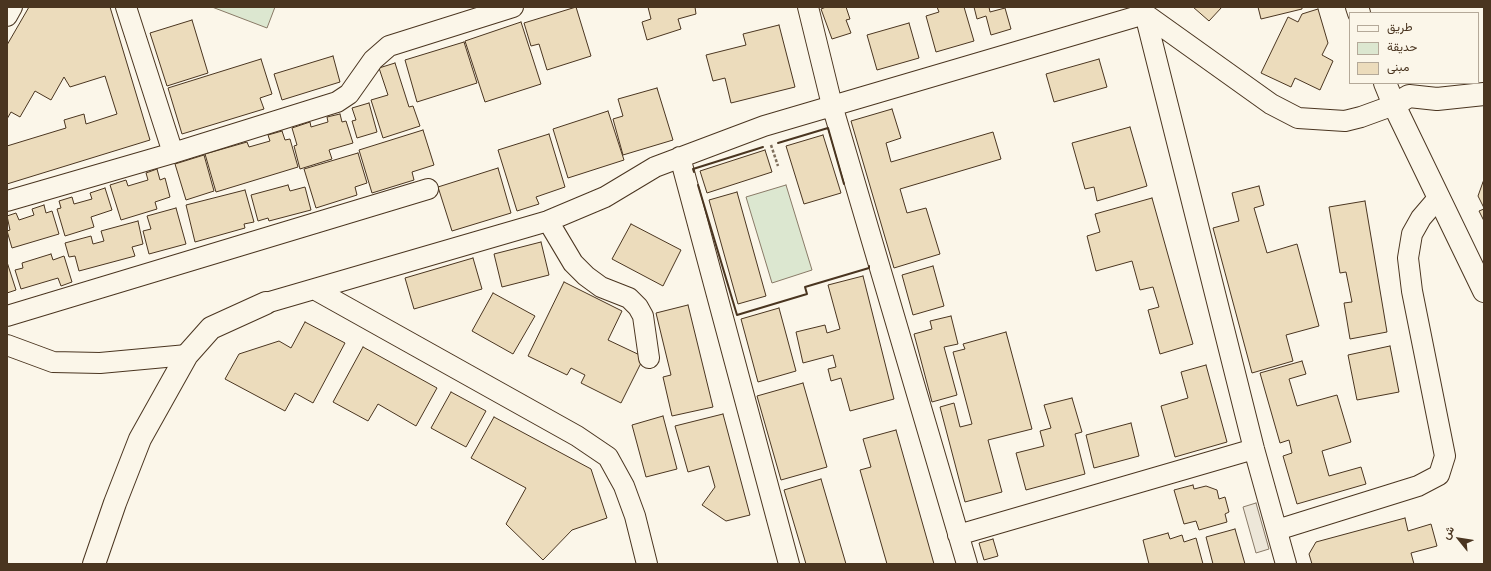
<!DOCTYPE html>
<html>
<head>
<meta charset="utf-8">
<style>
	body { margin:0 }
	#map { position:relative; width:1491px; height:571px; overflow:hidden; background:#fbf6e9; font-family:Signika,Vazirmatn,sans-serif }
	canvas { display:block }
	.frame { position:absolute; inset:0; border:8px solid #4a3520; pointer-events:none }
	.legend { position:absolute; left:1349px; top:12px; width:130px; height:72px; box-sizing:border-box; background:#fbf6e9; border:1px solid #b4a999; margin:0; padding:5px 7px; list-style:none; font-size:12px; color:#4a3520 }
	.legend li { display:flex; align-items:center; gap:8px; height:20px }
	.legend b { width:20px; border:1px solid #b4a999 }
	.north { position:absolute; left:1439px; top:519px; width:40px; height:40px; -webkit-text-stroke:3px #fbf6e9; paint-order:stroke; rotate:300deg; font-size:11px; font-weight:700; line-height:16px; text-align:center; color:#4a3520 }
	.north::after { content:''; display:block; margin:auto; width:14px; height:18px; background:#4a3520; clip-path:polygon(50% 0,100% 100%,50% 72%,0 100%) }
</style>
</head>
<body>
<div id="map">
<canvas width="1491" height="571"></canvas>
<div class="frame"></div>
<ul class="legend">
<li><b style="height:5px;background:#fbf6e9"></b>طريق</li>
<li><b style="height:11px;background:#dce7d0"></b>حديقة</li>
<li><b style="height:11px;background:#ecdcbc"></b>مبنى</li>
</ul>
<div class="north">ش</div>
</div>
<script>
const context = document.querySelector('canvas').getContext('2d');
context.lineJoin = 'round';
function fill(path, color) {
  context.fillStyle = color;
  context.fill(path, 'evenodd');
}
function poly(rows) {
  const path = new Path2D();
  for (const r of rows) {
    path.moveTo(r[0], r[1]);
    for (let i = 2; i < r.length; i += 2) path.lineTo(r[i], r[i + 1]);
  }
  return path;
}
function trace(path, color, width, dash) {
  context.strokeStyle = color;
  context.lineWidth = width;
  context.lineCap = dash ? 'butt' : 'round';
  context.setLineDash(dash || []);
  context.stroke(path);
}
const green = poly([
	[212,7,275,7,267,28,212,7],
	[786,185,812,270,772,283,746,197,786,185]
]);
const parking = poly([
	[1256,503,1269,549,1256,553,1243,507,1256,503]
]);
const building = poly([
	[29,7,110,7,150,140,7,184,7,146,66,128,64,120,84,114,86,124,117,114,105,76,70,87,64,77,51,100,35,91,20,117,11,112,7,119,7,45,29,7],
	[576,7,591,56,547,70,539,44,531,46,524,23,576,7],
	[648,7,695,7,696,14,678,19,681,29,647,40,642,22,651,19,648,7],
	[826,7,846,7,850,19,846,20,851,33,832,39,821,9,826,7],
	[937,7,964,7,974,41,936,52,926,16,939,12,937,7],
	[974,7,989,7,990,12,1005,8,1011,29,991,35,986,16,977,19,974,7],
	[1193,7,1222,7,1209,21,1193,7],
	[1258,7,1302,7,1302,9,1261,19,1258,7],
	[1318,9,1328,43,1322,55,1333,61,1320,90,1295,78,1291,87,1261,73,1288,17,1298,22,1302,14,1318,9],
	[192,20,208,73,167,86,150,33,192,20],
	[521,22,541,84,485,102,465,41,521,22],
	[909,23,919,58,877,70,867,35,909,23],
	[779,25,795,87,731,103,725,78,713,81,706,55,746,45,743,34,779,25],
	[464,42,477,83,417,102,405,60,464,42],
	[333,56,340,82,282,100,274,74,333,56],
	[261,59,272,94,260,98,264,109,182,134,168,88,261,59],
	[1099,59,1107,87,1054,102,1046,74,1099,59],
	[395,63,409,107,413,106,420,126,383,138,371,100,388,95,379,68,395,63],
	[657,88,673,140,623,155,613,119,623,116,618,99,657,88],
	[369,103,377,132,357,138,352,121,356,120,352,108,369,103],
	[892,109,901,138,886,143,891,162,993,132,1001,159,900,189,907,213,926,208,940,254,894,268,851,121,892,109],
	[608,111,624,160,568,178,553,129,608,111],
	[340,114,342,122,346,121,353,143,329,150,332,159,300,169,294,146,297,145,292,128,310,122,311,127,328,122,327,117,340,114],
	[1130,127,1147,186,1097,201,1094,187,1085,189,1072,143,1130,127],
	[423,130,434,165,412,172,414,180,372,193,359,150,423,130],
	[282,131,285,140,290,139,298,167,216,192,205,154,247,142,249,147,270,141,268,135,282,131],
	[549,134,565,187,536,197,539,204,517,211,498,150,549,134],
	[823,135,841,193,804,204,786,146,823,135],
	[765,150,772,172,707,193,700,171,765,150],
	[358,153,367,183,355,187,357,195,316,208,304,169,358,153],
	[204,155,214,191,186,200,175,164,204,155],
	[498,168,511,213,452,231,438,187,498,168],
	[157,169,160,180,165,178,170,197,155,202,157,209,121,220,110,185,126,180,128,186,148,180,146,173,157,169],
	[1483,182,1484,182,1484,208,1478,196,1483,182],
	[288,185,290,191,305,187,311,210,269,221,268,218,258,221,251,195,288,185],
	[1259,186,1264,205,1254,208,1267,253,1297,244,1319,326,1286,335,1293,361,1252,373,1213,228,1239,221,1232,193,1259,186],
	[105,188,112,210,91,217,94,227,65,236,57,209,61,208,59,201,72,197,74,204,92,199,90,193,105,188],
	[245,190,254,222,244,224,245,228,195,242,186,205,245,190],
	[737,192,766,296,738,304,709,200,737,192],
	[1152,198,1193,344,1160,354,1148,310,1159,307,1153,287,1140,290,1132,261,1096,271,1087,236,1100,232,1095,214,1152,198],
	[1365,201,1387,332,1350,339,1344,303,1352,302,1346,272,1340,273,1329,207,1365,201],
	[44,205,46,213,52,211,59,234,12,248,7,231,10,230,7,216,16,213,19,220,34,215,32,209,44,205],
	[176,208,186,244,149,254,143,231,151,229,147,216,176,208],
	[1484,209,1484,221,1479,211,1484,209],
	[138,221,143,244,132,247,135,256,79,271,75,256,69,257,65,243,91,236,93,244,104,241,101,231,138,221],
	[631,224,681,250,663,286,612,259,631,224],
	[541,242,549,275,502,287,494,254,541,242],
	[51,254,53,260,64,256,72,282,61,286,58,278,21,289,15,270,23,268,22,263,51,254],
	[473,258,482,289,414,309,405,278,473,258],
	[7,262,16,290,7,293,7,262],
	[933,266,944,306,913,315,902,275,933,266],
	[863,276,894,399,850,411,841,378,831,381,828,369,836,367,833,355,803,363,796,332,825,325,827,333,840,329,828,285,863,276],
	[564,282,622,311,608,340,644,357,621,403,581,383,585,375,571,368,567,375,528,356,564,282],
	[493,293,535,316,513,354,472,331,493,293],
	[688,305,713,407,672,416,663,377,671,375,656,313,688,305],
	[779,308,796,371,758,382,741,319,779,308],
	[951,316,958,344,944,347,957,395,932,402,914,334,932,329,930,321,951,316],
	[305,322,345,343,313,403,295,393,285,411,225,379,239,354,279,341,291,348,305,322],
	[1006,332,1032,429,988,440,1002,492,965,502,940,407,954,403,960,427,972,424,953,352,965,349,963,344,1006,332],
	[1390,346,1399,392,1357,400,1348,355,1390,346],
	[363,347,437,388,416,426,378,404,368,421,333,402,363,347],
	[1302,361,1306,374,1289,379,1297,406,1337,395,1351,442,1322,451,1329,476,1361,467,1366,484,1297,504,1283,456,1292,453,1289,440,1280,443,1260,373,1302,361],
	[1206,365,1227,442,1175,457,1161,406,1188,398,1181,372,1206,365],
	[803,383,827,467,781,480,757,396,803,383],
	[451,392,486,411,466,447,431,428,451,392],
	[1072,398,1082,432,1075,434,1085,474,1026,490,1016,453,1044,446,1040,431,1051,428,1044,405,1072,398],
	[723,414,750,515,726,521,702,505,715,487,709,466,688,472,675,426,723,414],
	[663,416,677,469,646,477,632,425,663,416],
	[494,417,591,469,607,518,572,530,543,560,506,524,526,488,471,458,494,417],
	[1131,423,1139,456,1094,468,1086,435,1131,423],
	[896,430,934,564,887,564,860,470,871,467,863,439,896,430],
	[821,479,846,564,806,564,784,490,821,479],
	[1193,485,1194,489,1206,486,1217,490,1219,499,1225,497,1229,512,1225,514,1227,522,1199,530,1196,521,1184,524,1174,490,1193,485],
	[1405,518,1408,531,1431,524,1437,546,1411,553,1414,564,1312,564,1309,554,1316,542,1405,518],
	[1235,529,1245,564,1213,564,1206,537,1235,529],
	[1168,533,1170,539,1182,535,1184,542,1196,538,1203,564,1149,564,1143,540,1168,533],
	[993,539,998,556,984,560,979,543,993,539]
]);
const path = poly([
	[771,145,778,166]
]);
const street = poly([
	[126,7,173,153],
	[808,7,832,105,967,564],
	[1142,10,1145,14,1271,104,1298,118,1345,121,1361,117,1394,105],
	[7,16,12,7],
	[680,157,789,564],
	[7,201,173,153,337,102,349,94,373,60,389,46,513,7],
	[548,221,573,263,586,276,601,287,629,298,638,307,643,316,649,358],
	[314,289,577,436,608,457,624,486,635,516,647,564],
	[266,303,548,221,605,197,655,167,764,126,1145,14,1254,449,1286,564],
	[7,316,428,189],
	[7,345,53,362,100,363,187,355],
	[1277,530,1418,486,1439,475,1445,456,1412,291,1408,258,1412,234,1421,218,1439,197],
	[958,535,1254,449]
]);
const secondary = poly([
	[1394,105,1409,96,1437,99,1484,94],
	[94,564,115,503,140,439,187,355,211,328,266,303]
]);
const primary = poly([
	[1357,7,1359,13],
	[1385,83,1394,105,1484,291]
]);
const wall = poly([
	[778,143,828,128,844,184],
	[694,172,693,169,763,147],
	[698,185,737,315,807,294,805,287,869,268,869,266]
]);
fill(green, '#dce7d0');
trace(green, '#887966', 1);
fill(parking, '#ede7d9');
trace(parking, '#887966', 1);
fill(building, '#ecdcbc');
trace(building, '#4a3520', 1);
trace(street, '#4a3520', 22);
trace(secondary, '#4a3520', 24);
trace(primary, '#4a3520', 24);
trace(path, '#7f6f5c', 2.5, [3, 2]);
trace(street, '#fbf6e9', 20);
trace(secondary, '#fbf6e9', 22);
trace(primary, '#fbf6e9', 22);
trace(wall, '#4a3520', 2);
</script>
</body>
</html>
